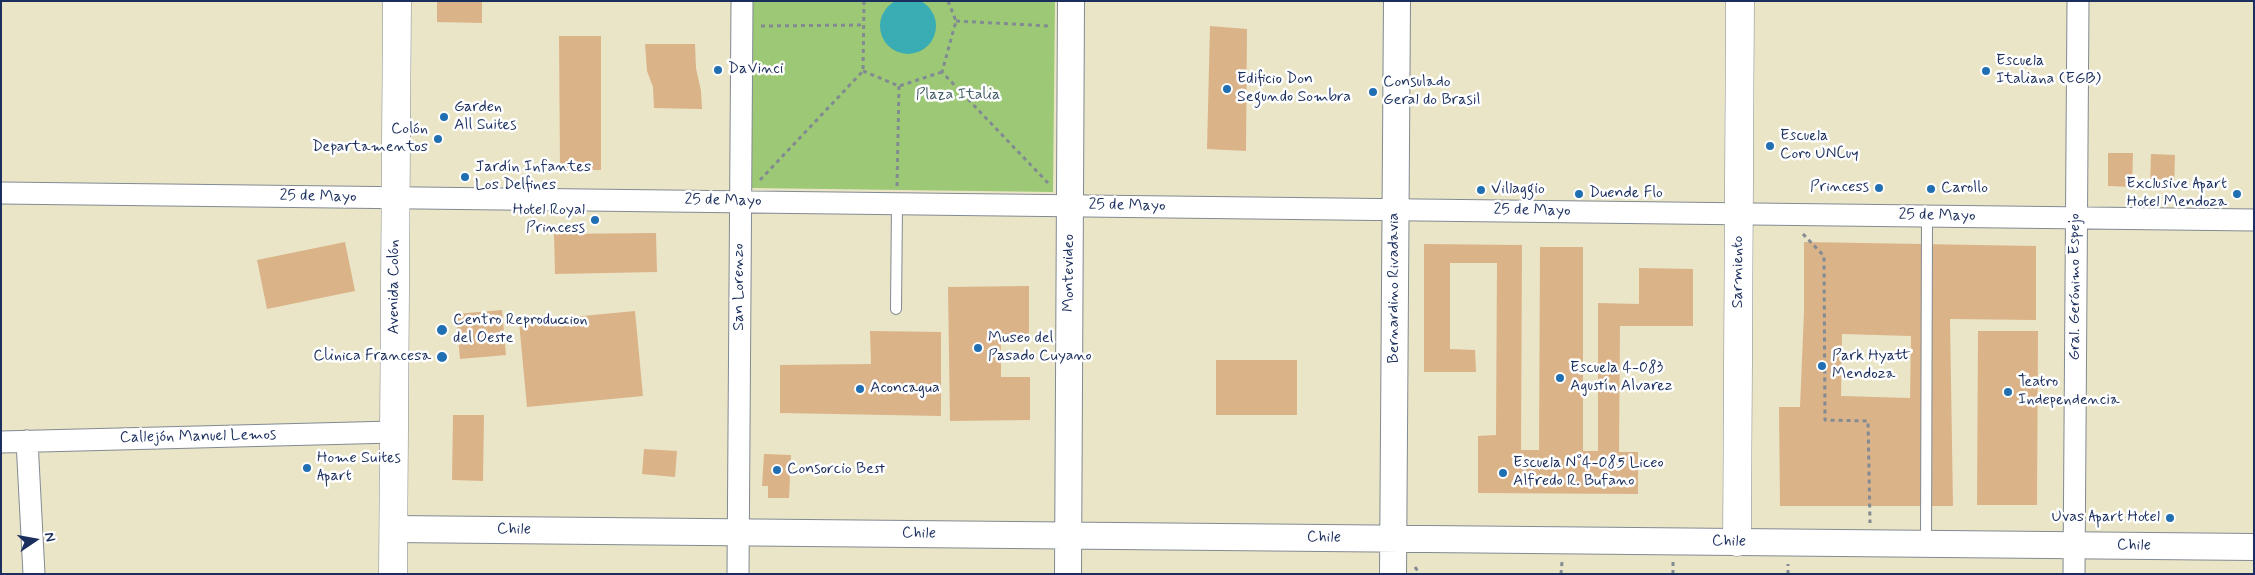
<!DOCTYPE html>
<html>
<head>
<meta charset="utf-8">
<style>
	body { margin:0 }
	#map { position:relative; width:2255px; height:575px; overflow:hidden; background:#eae5c6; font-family:Mynerve,sans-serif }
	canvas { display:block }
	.frame { position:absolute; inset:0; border:2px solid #1b2f5e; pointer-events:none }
	.north { position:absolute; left:10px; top:515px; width:50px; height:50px; -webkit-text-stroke:4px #fff; paint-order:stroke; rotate:78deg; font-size:14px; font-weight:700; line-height:20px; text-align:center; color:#1b2f5e }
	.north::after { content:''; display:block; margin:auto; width:18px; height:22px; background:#1b2f5e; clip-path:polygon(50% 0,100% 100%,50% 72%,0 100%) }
</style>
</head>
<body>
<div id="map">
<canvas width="2255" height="575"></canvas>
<div class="frame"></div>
<div class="north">N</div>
</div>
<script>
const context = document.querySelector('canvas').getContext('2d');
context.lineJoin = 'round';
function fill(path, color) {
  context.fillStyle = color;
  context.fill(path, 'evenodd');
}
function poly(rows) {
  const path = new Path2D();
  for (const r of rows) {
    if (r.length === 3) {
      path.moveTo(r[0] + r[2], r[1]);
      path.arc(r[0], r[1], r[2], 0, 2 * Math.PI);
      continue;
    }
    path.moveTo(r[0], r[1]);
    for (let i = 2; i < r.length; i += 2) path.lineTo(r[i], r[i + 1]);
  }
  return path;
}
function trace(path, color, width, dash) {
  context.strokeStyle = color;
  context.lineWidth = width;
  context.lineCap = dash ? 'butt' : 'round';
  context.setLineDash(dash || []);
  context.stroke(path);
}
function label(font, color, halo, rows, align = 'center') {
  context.font = font + ' Mynerve,sans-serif';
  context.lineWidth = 5;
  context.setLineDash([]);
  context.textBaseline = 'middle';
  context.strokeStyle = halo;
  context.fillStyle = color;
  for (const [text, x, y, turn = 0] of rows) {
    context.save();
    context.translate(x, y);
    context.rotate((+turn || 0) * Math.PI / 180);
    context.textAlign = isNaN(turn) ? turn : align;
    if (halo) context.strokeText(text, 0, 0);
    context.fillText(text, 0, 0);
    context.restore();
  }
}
const green = poly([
	[753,1,1055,1,1053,192,751,188]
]);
const water = poly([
	[908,26,28]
]);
const building = poly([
	[437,1,482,1,482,23,437,22],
	[1210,26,1247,29,1246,151,1207,149],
	[559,36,601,36,601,170,560,170],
	[645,44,695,44,696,68,701,91,702,109,654,108,653,87,647,71],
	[2108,153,2133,153,2132,187,2108,186],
	[2151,154,2175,155,2174,188,2150,188],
	[656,233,657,272,555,274,554,234],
	[345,242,355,291,267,309,257,260],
	[1804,242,2036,246,2036,320,1950,319,1953,506,1780,506,1779,407,1800,407,1804,312],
	[1842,334,1911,336,1910,398,1841,396],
	[1424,244,1522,245,1521,450,1539,450,1540,247,1583,247,1583,451,1598,451,1598,303,1639,304,1639,268,1693,269,1693,326,1620,326,1619,452,1638,452,1638,494,1478,493,1478,436,1496,435,1497,263,1450,263,1450,349,1475,350,1476,372,1424,372],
	[1029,286,1029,334,1001,335,1001,377,1030,377,1030,420,950,421,948,287],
	[502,310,506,355,460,359,456,314],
	[635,311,643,396,527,407,519,322],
	[870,331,941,332,941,416,780,413,780,365,871,364],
	[1978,331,2038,331,2037,505,1977,505],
	[1216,360,1297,360,1297,415,1216,415],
	[453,415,484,415,483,481,452,480],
	[644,449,677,451,675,477,642,474],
	[764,454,791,455,789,498,768,498,768,486,762,486]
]);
const path = poly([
	[948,1,956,21,942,72,1048,183],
	[956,21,1050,26],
	[761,26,863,25],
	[863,71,899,86,942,72],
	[760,180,863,71,864,1],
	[897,186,899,86],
	[1803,234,1824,256,1825,420,1868,421,1870,523],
	[1415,567,1420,574],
	[1561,574,1562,562],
	[1673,574,1673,562],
	[1788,574,1788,564]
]);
const service = poly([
	[896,309,897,204],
	[1926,542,1927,216]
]);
const minor = poly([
	[1,193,2254,220],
	[27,441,34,574],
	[1,442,394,432],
	[738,574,742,1],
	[2074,574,2078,1]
]);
const tertiary = poly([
	[393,529,2254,547],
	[1068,574,1071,1],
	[1393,574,1397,1]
]);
const secondary = poly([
	[1737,542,1740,1],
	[393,574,397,1]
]);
const markers = [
	[718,70,5,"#1f6fb2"],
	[1986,71,5,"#1f6fb2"],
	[1227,89,5,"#1f6fb2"],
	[1373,92,5,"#1f6fb2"],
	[444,117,5,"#1f6fb2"],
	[438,139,5,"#1f6fb2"],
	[1770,146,5,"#1f6fb2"],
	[465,177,5,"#1f6fb2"],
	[1879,188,5,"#1f6fb2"],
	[1931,189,5,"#1f6fb2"],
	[1481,190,5,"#1f6fb2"],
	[1579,194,5,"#1f6fb2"],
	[2237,194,5,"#1f6fb2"],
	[595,220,5,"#1f6fb2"],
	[442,330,6,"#1f6fb2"],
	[978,348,5,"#1f6fb2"],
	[442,357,6,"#1f6fb2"],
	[1822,366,5,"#1f6fb2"],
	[1560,378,5,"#1f6fb2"],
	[860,389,5,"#1f6fb2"],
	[2008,392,5,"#1f6fb2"],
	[307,468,5,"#1f6fb2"],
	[777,470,5,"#1f6fb2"],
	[1503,473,5,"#1f6fb2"],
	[2170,518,5,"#1f6fb2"]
];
const poiNames = [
	["Escuela",1996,62],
	["Italiana (EGB)",1996,80],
	["DaVinci",728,70],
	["Edificio Don",1237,80],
	["Segundo Sombra",1237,98],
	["Consulado",1383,83],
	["Geral do Brasil",1383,101],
	["Garden",454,108],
	["All Suites",454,126],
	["Colón",428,130,"right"],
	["Departamentos",428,148,"right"],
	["Escuela",1780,137],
	["Coro UNCuy",1780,155],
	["Jardín Infantes",475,168],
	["Los Delfines",475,186],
	["Exclusive Apart",2227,185,"right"],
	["Hotel Mendoza",2227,203,"right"],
	["Princess",1869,188,"right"],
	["Carollo",1941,189],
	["Villaggio",1491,190],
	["Duende Flo",1589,194],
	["Hotel Royal",585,211,"right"],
	["Princess",585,229,"right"],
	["Centro Reproduccion",453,321],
	["del Oeste",453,339],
	["Museo del",988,339],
	["Pasado Cuyano",988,357],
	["Clinica Francesa",431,357,"right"],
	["Park Hyatt",1832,357],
	["Mendoza",1832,375],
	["Escuela 4-083",1570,369],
	["Agustín Alvarez",1570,387],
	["Teatro",2018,383],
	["Independencia",2018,401],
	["Aconcagua",870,389],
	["Home Suites",317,459],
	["Apart",317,477],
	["Escuela N°4-085 Liceo",1513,464],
	["Alfredo R. Bufano",1513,482],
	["Consorcio Best",787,470],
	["Uvas Apart Hotel",2160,518,"right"]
];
const parkNames = [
	["Plaza Italia",958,96]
];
const streetNames = [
	["25 de Mayo",318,197,1],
	["25 de Mayo",723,201,1],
	["25 de Mayo",1127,206,1],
	["25 de Mayo",1532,211,1],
	["25 de Mayo",1937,216,1],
	["Sarmiento",1739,272,-90],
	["Montevideo",1070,273,-90],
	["Avenida Colón",395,287,-90],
	["San Lorenzo",740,287,-90],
	["Gral. Gerónimo Espejo",2076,287,-90],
	["Bernardino Rivadavia",1395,288,-90],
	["Callejón Manuel Lemos",198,437,-1],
	["Chile",514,530,1],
	["Chile",919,534,1],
	["Chile",1324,538,1],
	["Chile",1729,542,1],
	["Chile",2134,546,1]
];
fill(green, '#9dc976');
fill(water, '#3aacb4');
fill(building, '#dbb389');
trace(service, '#828a92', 12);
trace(minor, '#828a92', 23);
trace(tertiary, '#828a92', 28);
trace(secondary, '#828a92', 29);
trace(path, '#828a92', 3, [4, 4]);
trace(service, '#fff', 10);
trace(minor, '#fff', 21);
trace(tertiary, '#fff', 26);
trace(secondary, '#fff', 28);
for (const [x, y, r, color] of markers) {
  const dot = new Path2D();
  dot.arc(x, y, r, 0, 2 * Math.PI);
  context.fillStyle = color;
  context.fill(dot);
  trace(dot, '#fff', 2);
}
label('16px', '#1b2f5e', '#fff', poiNames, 'left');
label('16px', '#425d65', '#fff', parkNames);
label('16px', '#1b2f5e', '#fff', streetNames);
</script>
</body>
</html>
